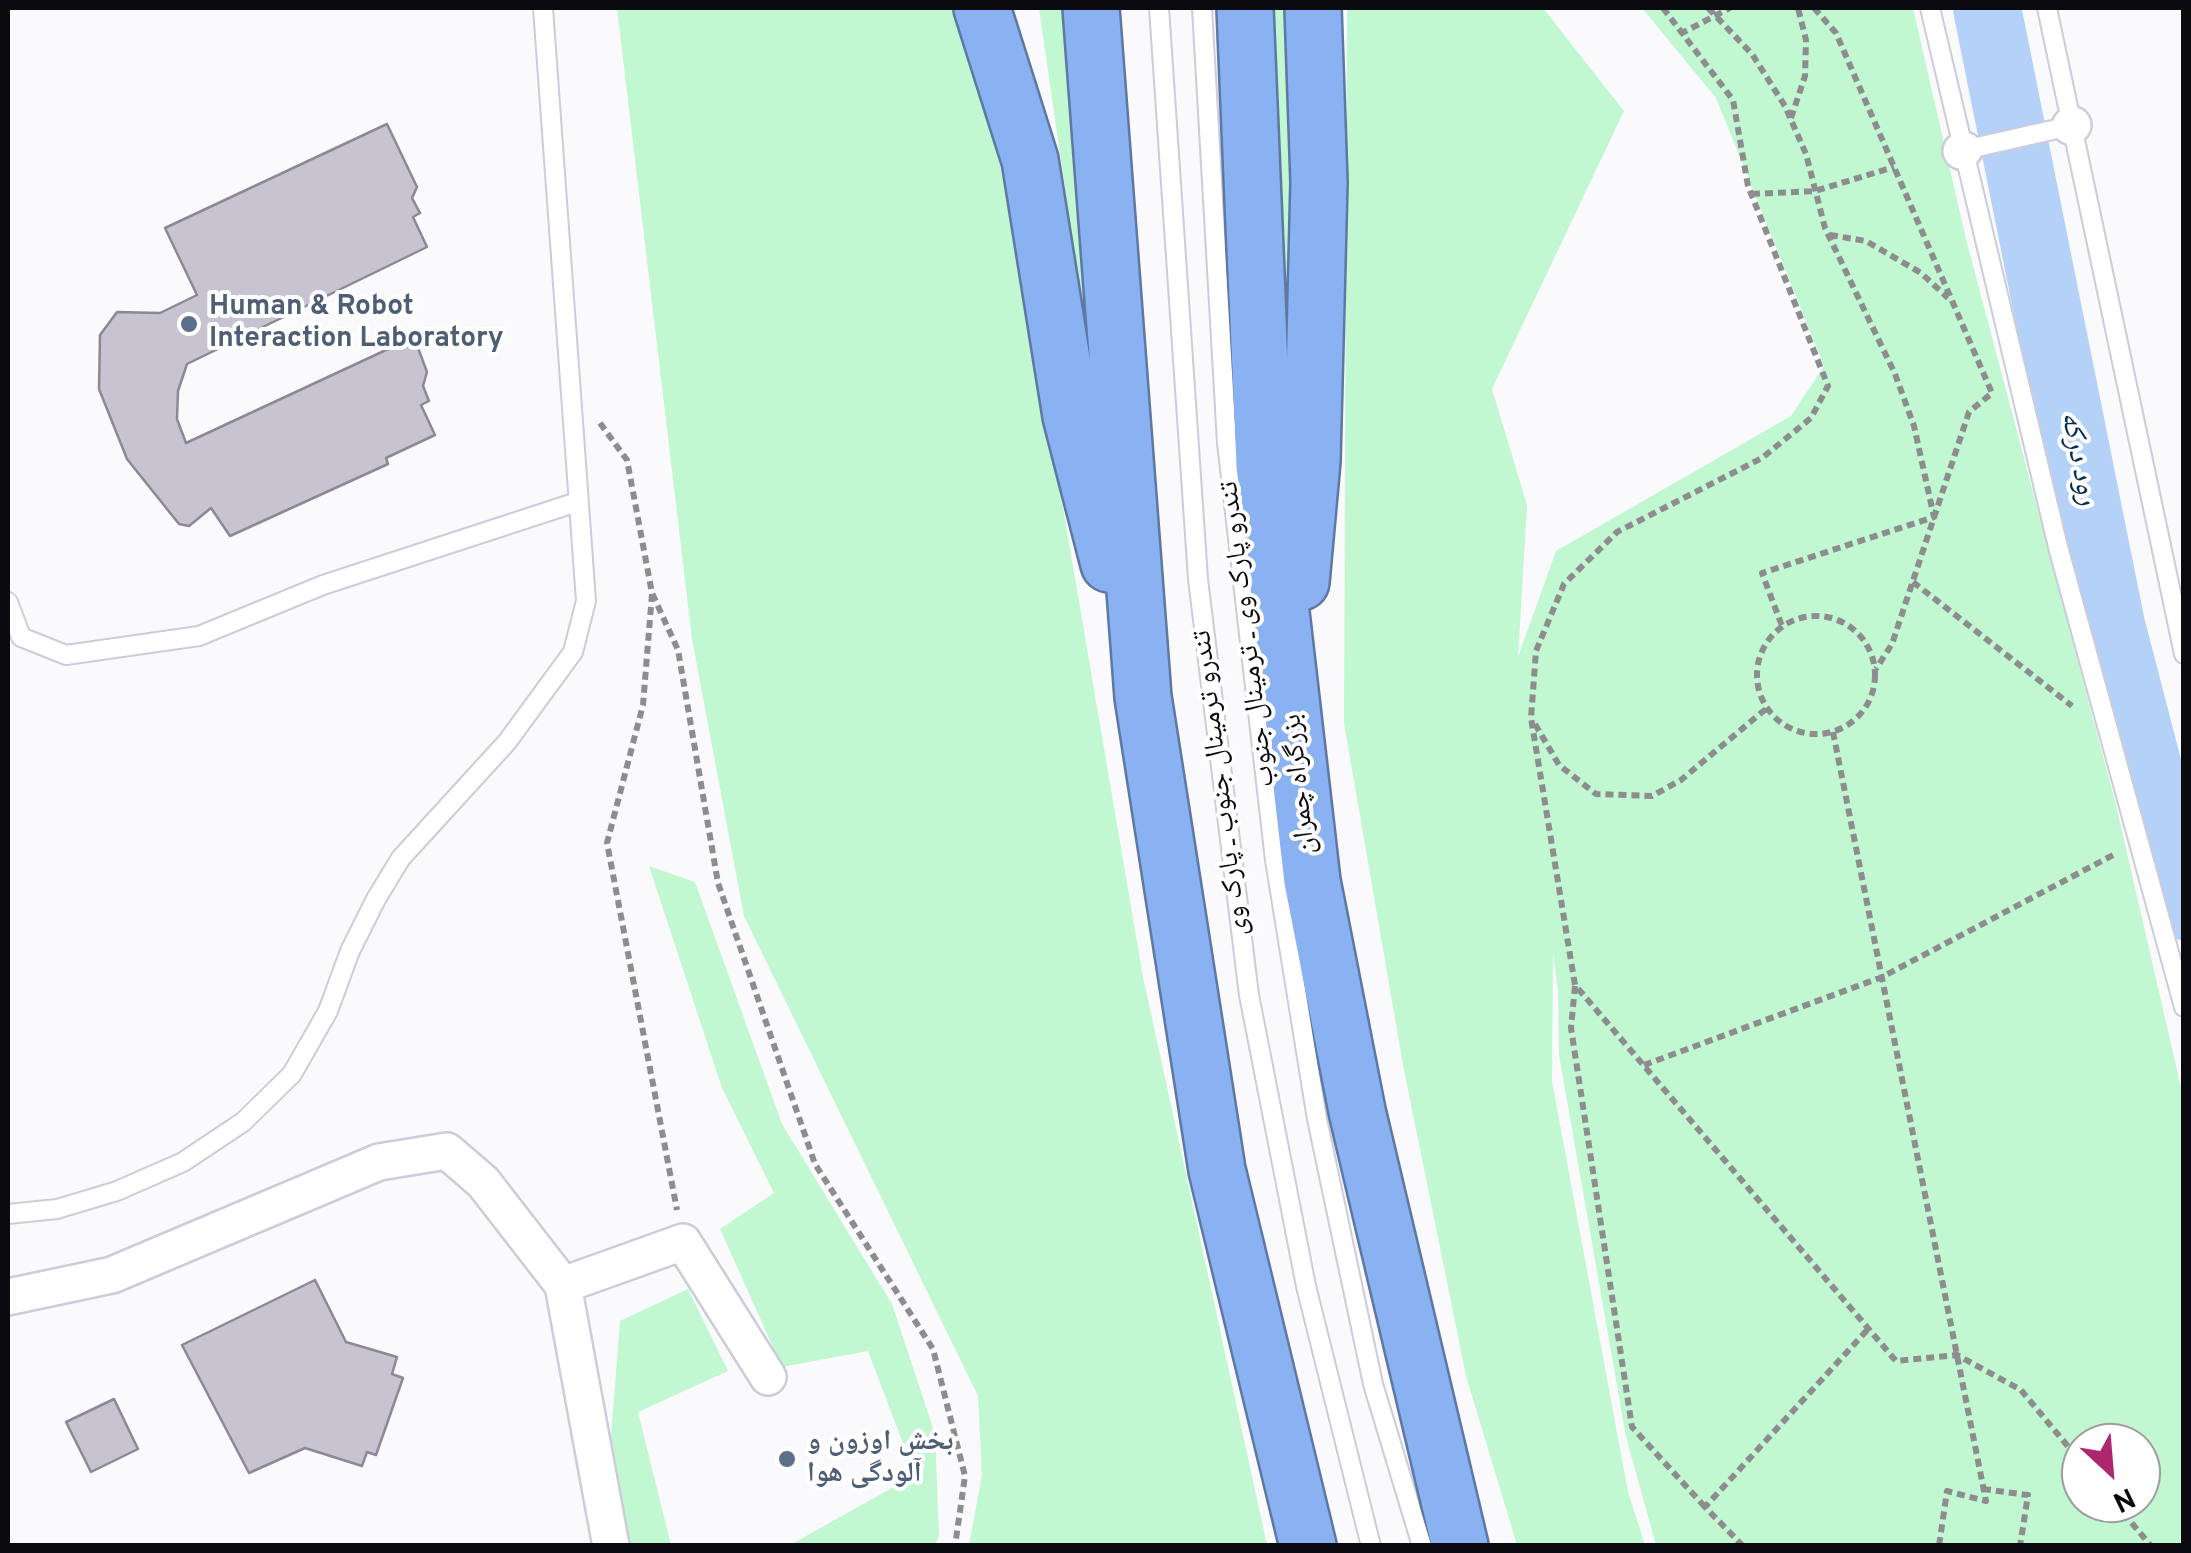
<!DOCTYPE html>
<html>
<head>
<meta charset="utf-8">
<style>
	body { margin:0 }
	#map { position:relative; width:2191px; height:1553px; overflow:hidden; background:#fafafd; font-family:Overpass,sans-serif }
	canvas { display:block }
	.frame { position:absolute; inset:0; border:10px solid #0b0b0f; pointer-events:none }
	.north { position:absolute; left:2061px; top:1423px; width:100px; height:100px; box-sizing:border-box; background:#fff; border:2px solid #9d9d9f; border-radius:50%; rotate:154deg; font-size:28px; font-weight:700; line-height:40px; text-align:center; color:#0b0b0f }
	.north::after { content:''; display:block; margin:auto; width:35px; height:45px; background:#ad276f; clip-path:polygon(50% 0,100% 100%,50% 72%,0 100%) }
</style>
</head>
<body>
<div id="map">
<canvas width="2191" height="1553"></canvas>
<div class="frame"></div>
<div class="north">N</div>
</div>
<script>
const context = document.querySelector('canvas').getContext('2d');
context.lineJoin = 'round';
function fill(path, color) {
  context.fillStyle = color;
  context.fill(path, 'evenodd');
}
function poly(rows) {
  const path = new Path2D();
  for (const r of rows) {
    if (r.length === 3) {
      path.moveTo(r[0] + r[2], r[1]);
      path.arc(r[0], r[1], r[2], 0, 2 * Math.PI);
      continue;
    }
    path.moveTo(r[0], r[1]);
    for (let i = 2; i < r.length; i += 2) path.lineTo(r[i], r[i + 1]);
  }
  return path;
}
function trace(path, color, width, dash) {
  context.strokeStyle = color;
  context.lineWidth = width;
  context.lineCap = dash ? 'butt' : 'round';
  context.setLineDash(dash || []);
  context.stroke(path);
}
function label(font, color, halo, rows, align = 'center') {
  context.font = font + ' Overpass,"Noto Naskh Arabic",sans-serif';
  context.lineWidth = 8;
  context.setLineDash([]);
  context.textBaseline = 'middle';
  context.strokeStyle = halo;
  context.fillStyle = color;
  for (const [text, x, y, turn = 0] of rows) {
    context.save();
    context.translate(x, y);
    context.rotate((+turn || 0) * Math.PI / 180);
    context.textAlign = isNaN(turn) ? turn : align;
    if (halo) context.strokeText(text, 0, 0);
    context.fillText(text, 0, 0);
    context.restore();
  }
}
const green = poly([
	[617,8,970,8,1045,402,1143,977,1267,1545,969,1545,982,1475,978,1396,744,916,692,639],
	[1039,8,1063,8,1090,371,1062,168],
	[1265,8,1293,8,1300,246,1288,464],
	[1347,8,1543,8,1624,111,1492,389,1527,505,1518,657,1556,551,1791,416,1824,366,1716,98,1642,8,1913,8,1966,239,2116,805,2183,1096,2183,1545,1656,1545,1626,1437,1559,1055,1558,990,1553,954,1552,1081,1628,1492,1645,1545,1517,1545,1466,1376,1403,1065,1344,723],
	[2081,1443,2141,1443,2141,1503,2081,1503],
	[649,866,695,882,782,1124,892,1304,935,1434,939,1536,935,1545,790,1545,915,1475,868,1351,782,1367,720,1229,774,1193,722,1088],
	[688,1289,728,1371,638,1412,671,1545,629,1545,610,1449,620,1321]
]);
const river = poly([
	[1987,8,2111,625,2184,906]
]);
const building = poly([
	[387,124,417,187,412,198,420,213,413,217,427,247,187,364,178,391,177,419,186,443,414,337,427,372,423,386,429,401,421,405,435,435,386,458,388,464,230,536,211,508,189,526,179,524,127,459,99,389,100,335,117,312,160,313,197,295,165,228,387,124],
	[315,1280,346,1342,397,1357,392,1374,403,1378,376,1455,367,1452,362,1466,305,1448,249,1473,182,1345,315,1280],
	[114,1399,138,1449,91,1472,66,1422,114,1399]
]);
const path = poly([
	[1663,8,1733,100,1748,186,1828,386,1811,418,1762,458,1617,532,1564,584,1536,651,1531,718,1575,985,1896,1361,1957,1355,2021,1390,2081,1462],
	[1708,8,1752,54,1785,106,1806,154,1825,228,1895,374,1914,426,1934,517,1762,573,1782,626],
	[1814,8,1836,33,1992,393,1969,412,1892,644,1876,669],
	[1680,34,1730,8],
	[1791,118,1805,76,1806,40,1798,8],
	[1752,194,1815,191,1894,167],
	[1830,235,1866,241,1921,273,1948,298],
	[600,423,627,460,652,593,678,650,718,883,815,1164,933,1349,965,1476,955,1546],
	[1913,582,2072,706],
	[652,594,643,705,607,843,677,1210],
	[1816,675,59],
	[1535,724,1559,765,1596,794,1652,796,1681,780,1767,708],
	[1833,732,1986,1501,1947,1491,1939,1546],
	[1575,986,1571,1028,1632,1427,1705,1507],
	[1644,1065,1882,977,2115,854],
	[1983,1489,2028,1495,2020,1546],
	[2115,1503,2151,1546],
	[1743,1546,1705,1507,1869,1328]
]);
const lane = poly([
	[1159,8,1198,579,1249,995,1306,1286,1371,1546],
	[1202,8,1227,443,1275,860,1317,1119,1373,1384,1422,1546],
	[1930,8,2058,547,2184,1007],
	[2047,8,2184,654],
	[1964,150,2070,126],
	[8,602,21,637,66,655,199,636,323,585,577,502],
	[8,1214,57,1209,117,1191,183,1162,243,1122,292,1074,328,1011,350,951,376,899,401,858,507,742,573,652,586,601,543,8]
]);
const street = poly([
	[2070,126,2073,125],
	[1961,151,1964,150],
	[563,1285,683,1242,768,1377],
	[8,1297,112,1275,379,1162,447,1151,483,1182,563,1285,611,1546]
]);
const highway = poly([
	[982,8,1030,160,1071,416,1109,564],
	[1091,8,1143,697,1217,1170,1308,1546],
	[1245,8,1264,465,1312,881,1357,1111,1460,1546],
	[1301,582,1312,461,1319,182,1313,8]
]);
const markers = [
	[189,324,10,"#5c6f8a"],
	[787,1459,10,"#5c6f8a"]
];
const serviceNames = [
	["Human & Robot",209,308],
	["Interaction Laboratory",209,340],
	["بخش اوزون و",807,1443],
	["آلودگی هوا",807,1475]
];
const streetNames = [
	["تندرو پارک وی ـ ترمینال جنوب",1249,634,-97],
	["تندرو ترمینال جنوب ـ پارک وی",1222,783,-97],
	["بزرگراه چمران",1301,784,-96]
];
const waterNames = [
	["رود درکه",2077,459,79]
];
fill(green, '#c1f7d1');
trace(river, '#b4d2f7', 68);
fill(building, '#c8c3d1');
trace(building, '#8d8895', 2.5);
trace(lane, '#cdccda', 22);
trace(street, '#cdccda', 40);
trace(highway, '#5e78a3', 60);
trace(path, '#8d8d90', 6, [8, 5]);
trace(lane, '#fff', 18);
trace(street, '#fff', 35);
trace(highway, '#8ab2f2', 55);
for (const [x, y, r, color] of markers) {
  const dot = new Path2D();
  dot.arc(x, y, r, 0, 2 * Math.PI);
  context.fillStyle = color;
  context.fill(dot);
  trace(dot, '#fff', 4);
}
label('bold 28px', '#4e5e75', '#fff', serviceNames, 'left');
label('28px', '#0b0b0f', '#fff', streetNames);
label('italic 30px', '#062d55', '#fff', waterNames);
</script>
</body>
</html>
